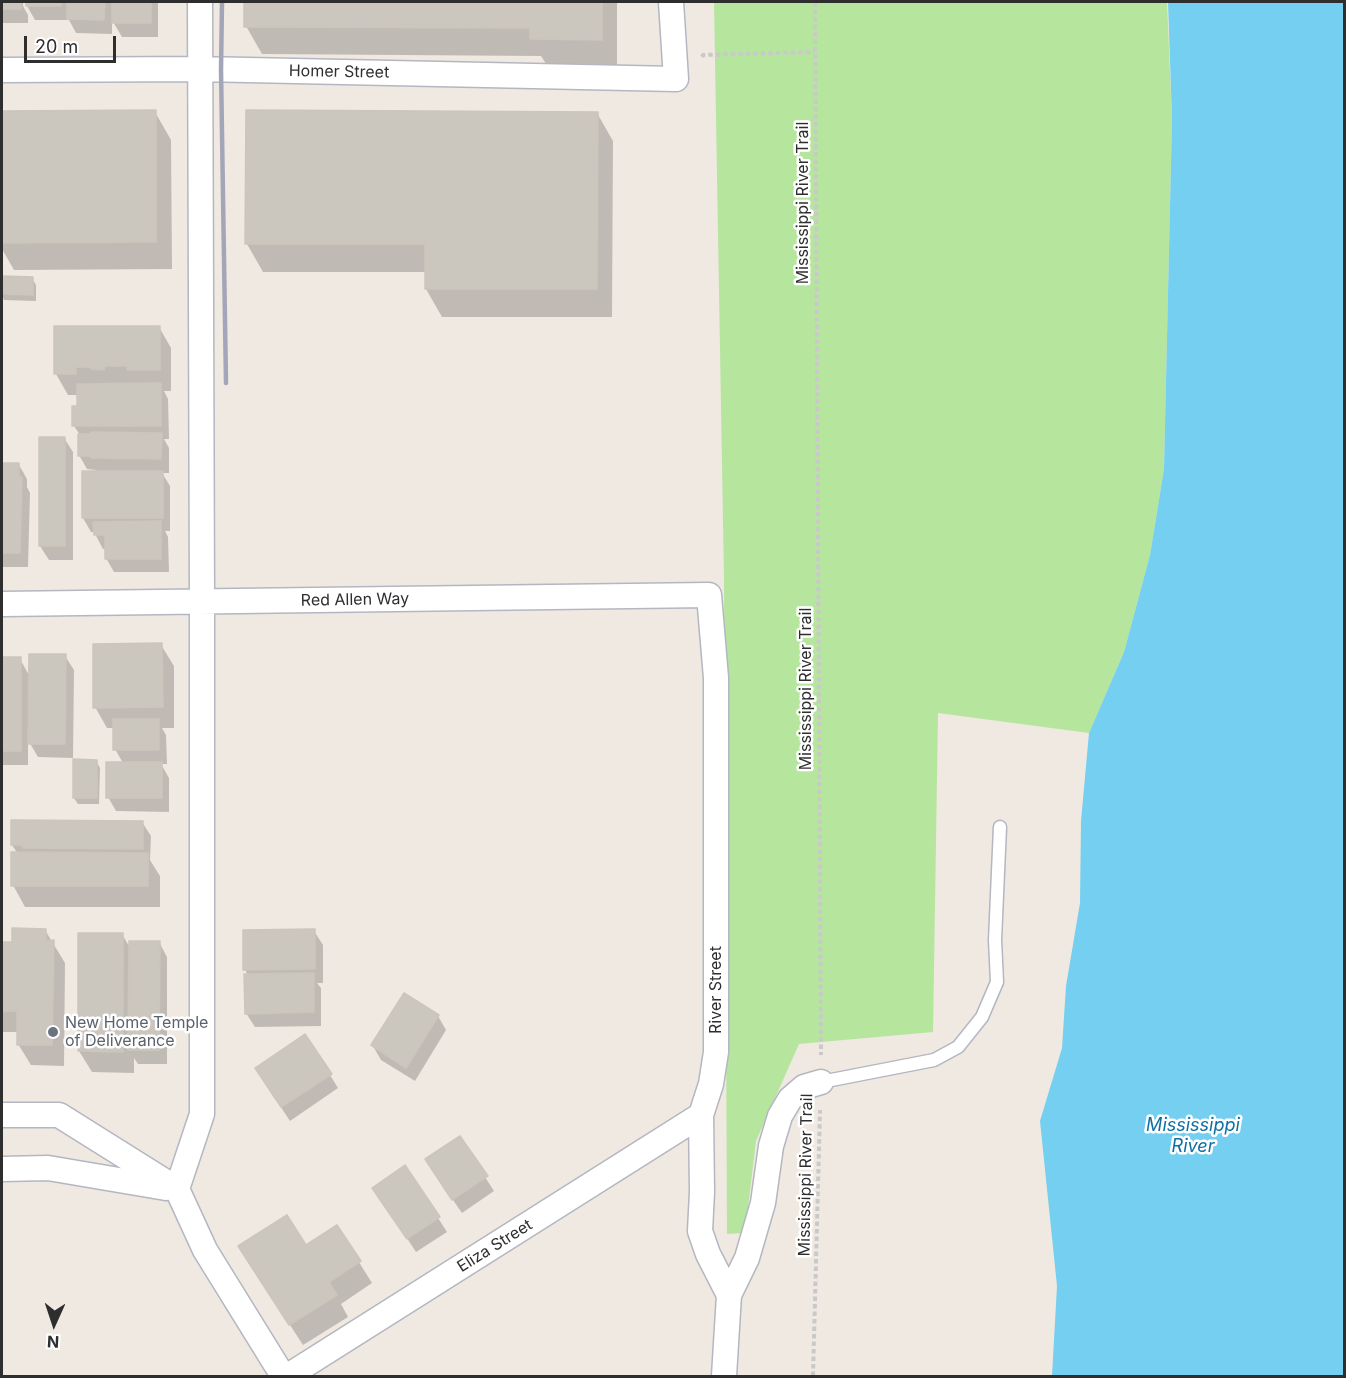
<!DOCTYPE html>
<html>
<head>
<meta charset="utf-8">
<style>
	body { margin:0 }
	#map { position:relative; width:1346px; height:1378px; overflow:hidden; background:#efe9e1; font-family:Inter,sans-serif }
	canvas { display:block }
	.frame { position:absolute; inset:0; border:3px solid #2e2e2e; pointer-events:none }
	.north { position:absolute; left:24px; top:1294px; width:60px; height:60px; -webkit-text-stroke:4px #fff; paint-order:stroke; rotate:183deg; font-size:16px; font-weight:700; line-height:24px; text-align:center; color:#2e2e2e }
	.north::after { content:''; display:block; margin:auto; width:21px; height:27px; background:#2e2e2e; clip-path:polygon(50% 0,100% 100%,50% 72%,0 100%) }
	.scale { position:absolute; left:24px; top:36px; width:92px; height:27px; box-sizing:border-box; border:3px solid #2e2e2e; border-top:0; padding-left:8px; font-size:18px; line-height:21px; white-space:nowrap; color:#2e2e2e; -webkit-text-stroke:4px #fff; paint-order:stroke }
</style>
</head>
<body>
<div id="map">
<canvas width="1346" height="1378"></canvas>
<div class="frame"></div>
<div class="north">N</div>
<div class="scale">20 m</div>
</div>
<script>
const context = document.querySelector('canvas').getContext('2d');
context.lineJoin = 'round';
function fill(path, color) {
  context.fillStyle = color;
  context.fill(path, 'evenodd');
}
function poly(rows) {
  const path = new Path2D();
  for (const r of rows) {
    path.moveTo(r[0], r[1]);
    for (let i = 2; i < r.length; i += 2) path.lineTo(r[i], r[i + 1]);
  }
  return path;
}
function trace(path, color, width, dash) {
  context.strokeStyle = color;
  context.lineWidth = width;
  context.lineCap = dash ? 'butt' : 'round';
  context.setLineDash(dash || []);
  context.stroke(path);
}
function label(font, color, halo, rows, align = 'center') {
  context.font = font + ' Inter,sans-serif';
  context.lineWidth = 5;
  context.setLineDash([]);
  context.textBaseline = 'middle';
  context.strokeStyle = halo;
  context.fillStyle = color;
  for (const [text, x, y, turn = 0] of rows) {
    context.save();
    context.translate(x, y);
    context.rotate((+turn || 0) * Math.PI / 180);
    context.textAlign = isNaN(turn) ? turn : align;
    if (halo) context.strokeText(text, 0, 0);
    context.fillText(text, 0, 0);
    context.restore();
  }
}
const green = poly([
	[714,2,1167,2,1172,119,1164,469,1150,555,1124,652,1089,733,938,713,933,1032,799,1044,756,1141,747,1216,742,1233,727,1234,724,579]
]);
const water = poly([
	[1168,2,1344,2,1344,1376,1052,1376,1057,1286,1040,1121,1062,1048,1066,986,1080,903,1081,821,1089,733,1124,652,1150,555,1164,469,1172,119]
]);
const shadow = poly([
	[2,2,23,2,23,6,28,15,28,23,2,23],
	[27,2,158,2,158,37,122,37,112,20,112,34,76,33,69,20,35,20,27,6],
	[246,2,617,2,617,68,548,67,541,56,262,54,246,26],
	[2,112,155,112,171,140,172,269,14,270,2,249],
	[597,113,613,141,612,317,442,317,426,289,426,272,263,272,247,244],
	[2,277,32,278,36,285,36,301,4,300,2,295],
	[159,327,171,348,171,391,164,391,168,399,169,439,164,439,169,448,169,473,162,473,170,486,170,531,165,531,168,537,169,572,114,572,106,558,106,549,103,549,95,534,95,532,91,532,83,518,96,470,87,469,79,455,80,435,74,426,79,408,79,395,68,395,56,374],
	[64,438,73,452,73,560,49,560,40,546],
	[2,464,19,465,27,479,27,487,30,493,28,567,2,567],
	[161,645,174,666,174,728,162,728,166,735,167,764,161,764,169,778,169,812,116,811,108,797,123,763,115,749,115,728,107,728,95,707],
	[65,656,74,670,73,758,38,757,28,740,28,765,2,765,2,659,20,659,30,677],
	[96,761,100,768,99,804,78,804,74,798],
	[142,822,151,836,150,860,160,876,160,907,25,907,13,885,18,854,12,845],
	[45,930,65,963,64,1066,31,1065,18,1044,18,1032,3,1032,2,1029,2,943,13,944],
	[314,931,323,945,323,983,317,983,321,988,321,1026,255,1027,246,1013,248,976,245,969],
	[122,934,130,948,159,942,167,957,167,1064,138,1064,134,1058,134,1073,92,1072,79,1051],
	[438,1016,446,1030,415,1081,381,1060,373,1046],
	[330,1075,338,1088,290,1121,265,1083],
	[460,1138,494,1191,462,1213,435,1174],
	[374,1188,438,1218,447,1232,416,1252],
	[337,1227,372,1283,341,1304,348,1317,303,1345,253,1268,305,1247]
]);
const building = poly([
	[2,2,21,2,21,9,2,9,2,2],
	[26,2,61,2,61,6,26,6,26,2],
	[67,2,105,2,104,20,67,19,67,2],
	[112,2,151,2,151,23,112,23,112,2],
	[244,2,602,2,602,40,530,39,530,28,244,27,244,2],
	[156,110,156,242,2,243,2,111,156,110],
	[246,110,598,112,597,289,425,289,425,244,245,244,246,110],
	[2,276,33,277,33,295,2,294,2,276],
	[54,326,160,326,160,370,127,370,128,366,105,366,104,370,91,369,91,367,76,367,76,374,54,374,54,326],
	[161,383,161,426,72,426,72,406,77,406,77,384,161,383],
	[91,432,162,433,161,459,91,458,91,456,78,456,78,434,91,434,91,432],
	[39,437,65,437,65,546,39,546,39,437],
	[2,463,19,463,19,477,22,477,20,553,2,553,2,463],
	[82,471,163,471,163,518,82,518,82,471],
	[161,521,161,559,105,559,105,535,94,535,93,522,161,521],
	[162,643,163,707,93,708,93,644,162,643],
	[29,654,66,654,65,744,28,744,29,654],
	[2,657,21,657,21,751,2,751,2,657],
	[113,719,159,719,159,750,113,750,113,719],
	[73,759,97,760,97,798,73,798,73,759],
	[106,762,162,762,162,798,106,798,106,762],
	[11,820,143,821,143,849,23,848,22,845,11,845,11,820],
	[11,852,148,853,148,886,11,886,11,852],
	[12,928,46,929,46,941,54,940,52,1045,17,1045,17,1011,2,1011,2,942,12,942,12,928],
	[315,929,315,969,243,970,243,930,315,929],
	[78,933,123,933,123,1052,78,1051,78,933],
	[129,941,160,941,159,1050,128,1050,129,941],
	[314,973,314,1012,245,1014,244,974,314,973],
	[404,993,439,1015,406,1068,371,1045,404,993],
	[305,1034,332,1074,281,1107,255,1068,305,1034],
	[460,1136,488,1176,452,1200,425,1159,460,1136],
	[405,1165,440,1217,407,1239,372,1188,405,1165],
	[287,1215,306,1245,337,1225,361,1261,329,1282,337,1295,289,1325,238,1246,287,1215]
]);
const path = poly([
	[815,2,821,1055],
	[702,57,703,55,814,52],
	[813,1376,820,1110]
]);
const lane = poly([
	[821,1082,934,1060,958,1047,982,1017,997,982,995,940,1000,827]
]);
const street = poly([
	[200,2,202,602,202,1114,177,1189,205,1250,283,1376],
	[2,70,200,69,676,79,671,2],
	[2,604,709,595,716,678,716,1052,711,1084,701,1115,702,1192,700,1231,708,1254,729,1295,724,1376],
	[2,1115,59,1115,177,1189],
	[2,1169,48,1168,166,1188],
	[729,1295,747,1258,763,1203,771,1146,780,1116,790,1099,804,1087,821,1082],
	[288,1376,701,1115]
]);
const rail = poly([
	[222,2,221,70,226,383]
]);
const markers = [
	[53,1032,6,"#6b7280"]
];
const streetNames = [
	["Homer Street",339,72,1],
	["Mississippi River Trail",803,203,-90],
	["Red Allen Way",355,600,-1],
	["Mississippi River Trail",806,689,-90],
	["River Street",716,990,-90],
	["Mississippi River Trail",806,1175,-89],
	["Eliza Street",495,1246,-32]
];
const worshipNames = [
	["New Home Temple",65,1023],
	["of Deliverance",65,1041]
];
const waterNames = [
	["Mississippi",1193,1126],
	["River",1193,1147]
];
fill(green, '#b6e59e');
fill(water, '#75cff0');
fill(shadow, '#0003');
fill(building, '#cbc7bf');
trace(building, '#cbc5ba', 1.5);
trace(lane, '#b4b7c1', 15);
trace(street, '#b4b7c1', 27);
trace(path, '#c9c9c9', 4, [4.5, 3]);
trace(lane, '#fff', 12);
trace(street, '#fff', 24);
trace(rail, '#a3a6b8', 4.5);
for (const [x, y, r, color] of markers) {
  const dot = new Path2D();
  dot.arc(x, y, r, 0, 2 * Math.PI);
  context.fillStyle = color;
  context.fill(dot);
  trace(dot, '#fff', 2);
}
label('16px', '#2e2e2e', '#fff', streetNames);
label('16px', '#5b616d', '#fff', worshipNames, 'left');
label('italic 18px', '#0d6fa3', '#fff', waterNames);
</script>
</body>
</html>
